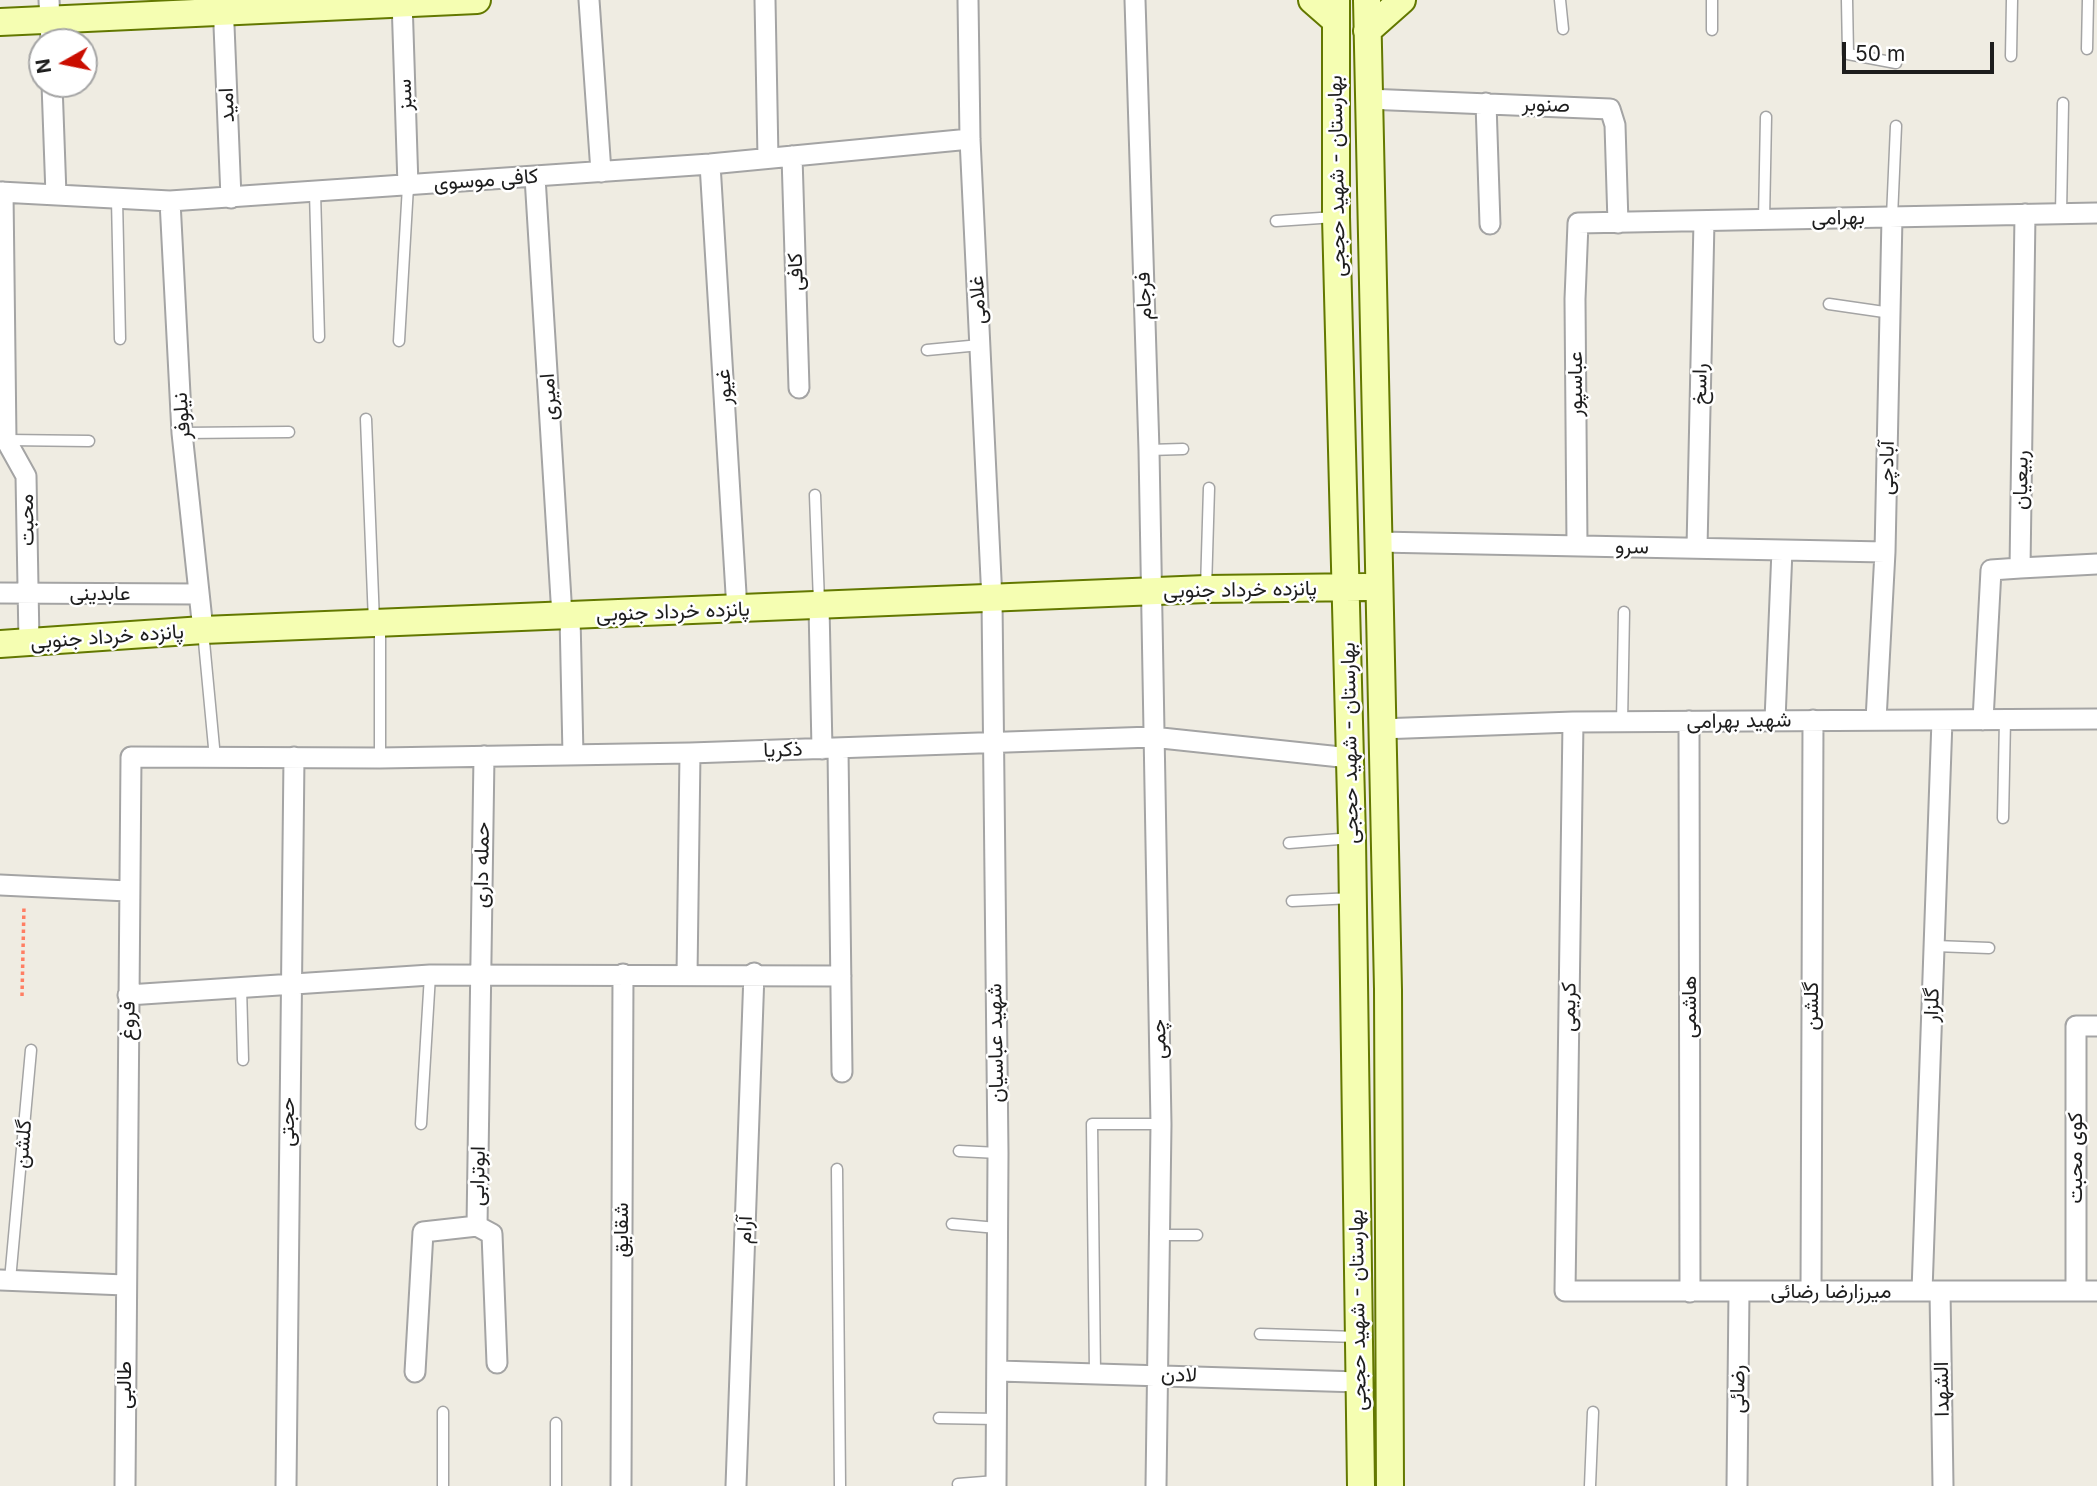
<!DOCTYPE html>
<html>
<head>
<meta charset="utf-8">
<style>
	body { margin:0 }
	#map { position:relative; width:2097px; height:1486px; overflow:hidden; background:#efece2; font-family:Inter,sans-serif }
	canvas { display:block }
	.north { position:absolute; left:28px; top:28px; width:70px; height:70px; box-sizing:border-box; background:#fff; border:2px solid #a5a5a5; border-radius:50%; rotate:261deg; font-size:19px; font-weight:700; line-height:28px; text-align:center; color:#1d1d1d }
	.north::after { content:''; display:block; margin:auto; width:24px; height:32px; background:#ca0d00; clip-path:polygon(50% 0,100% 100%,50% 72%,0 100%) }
	.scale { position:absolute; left:1842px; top:42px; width:152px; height:32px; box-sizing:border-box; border:4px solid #1d1d1d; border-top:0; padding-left:9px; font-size:21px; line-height:24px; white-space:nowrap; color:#1d1d1d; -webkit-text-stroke:5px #fff; paint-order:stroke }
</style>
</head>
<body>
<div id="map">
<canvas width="2097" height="1486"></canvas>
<div class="north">N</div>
<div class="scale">50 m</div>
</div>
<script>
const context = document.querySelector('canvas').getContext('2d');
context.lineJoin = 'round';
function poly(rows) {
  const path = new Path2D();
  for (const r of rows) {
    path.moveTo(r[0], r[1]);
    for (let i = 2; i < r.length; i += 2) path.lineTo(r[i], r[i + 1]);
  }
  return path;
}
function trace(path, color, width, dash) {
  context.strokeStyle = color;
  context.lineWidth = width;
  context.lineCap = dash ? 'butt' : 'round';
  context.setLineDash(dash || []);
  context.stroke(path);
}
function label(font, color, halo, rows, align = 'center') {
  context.font = font + ' Inter,Vazirmatn,sans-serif';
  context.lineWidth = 5;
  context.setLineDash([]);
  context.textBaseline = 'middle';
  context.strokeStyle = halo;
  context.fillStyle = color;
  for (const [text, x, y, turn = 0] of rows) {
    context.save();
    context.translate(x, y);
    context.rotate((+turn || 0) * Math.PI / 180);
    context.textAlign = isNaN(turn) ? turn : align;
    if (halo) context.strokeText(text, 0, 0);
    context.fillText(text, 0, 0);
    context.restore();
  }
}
const path = poly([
	[22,996,24,906]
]);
const lane = poly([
	[1560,0,1563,29],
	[1712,0,1712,30],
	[1847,0,1848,54,1896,63],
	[2087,49,2088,0],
	[2011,56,2012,0],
	[315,192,319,337],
	[117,199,120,339],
	[2061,214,2063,103],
	[1892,217,1896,126],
	[1764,220,1766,117],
	[1276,221,1335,217],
	[1829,304,1891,313],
	[399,341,408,186],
	[927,350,980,345],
	[366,419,374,622],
	[182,433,289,432],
	[7,440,89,441],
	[1149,450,1183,449],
	[815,495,819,602],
	[1206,589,1209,488],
	[203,631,215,758],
	[1622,723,1624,612],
	[380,758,380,626],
	[2003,818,2005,720],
	[1289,843,1352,838],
	[1292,901,1352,898],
	[1935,946,1989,948],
	[241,987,243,1060],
	[421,1124,430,975],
	[959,1151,998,1153],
	[837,1169,840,1486],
	[952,1224,997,1228],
	[1159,1235,1197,1235],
	[10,1280,31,1050],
	[1260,1334,1357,1337],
	[1095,1372,1092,1124,1161,1124],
	[939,1418,997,1419],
	[958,1484,996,1481],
	[443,1486,443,1412],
	[556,1486,556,1423],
	[1590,1486,1593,1412]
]);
const street = poly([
	[49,0,51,42],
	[402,0,408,186],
	[589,0,601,172],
	[765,0,768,158],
	[968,0,970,139,992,600,998,1153,996,1486],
	[1135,0,1149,450,1161,1124,1156,1486],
	[223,1,231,198],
	[52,84,56,195],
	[1367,99,1610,109,1615,125,1618,223],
	[1486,103,1490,224],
	[792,156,799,388],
	[710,164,737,610],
	[535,177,562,616],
	[0,192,170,201,710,164,970,139],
	[3,192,6,440,26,476,29,642],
	[170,201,182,433,203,630],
	[1378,542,1885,552],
	[1577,545,1575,299,1578,223,2097,213],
	[1697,548,1704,221],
	[2020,568,2097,564],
	[0,593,199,594],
	[819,606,822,749],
	[570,616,573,755],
	[1775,720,1782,550],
	[1876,720,1885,552,1892,217],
	[1983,720,1991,570,2020,568,2025,214],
	[1689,721,1690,1292],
	[1573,722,1565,1291,2097,1291],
	[1380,729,1573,722,2097,719],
	[838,749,842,1072],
	[0,885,128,891],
	[687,975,690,753],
	[128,995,430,975,841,976],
	[477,1226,492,1234,497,1363],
	[0,1280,125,1285],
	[1922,1291,1942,720],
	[1940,1291,1943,1486],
	[2076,1291,2076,1026,2097,1026],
	[1811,1292,1813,720],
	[999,1371,1359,1382],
	[415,1372,423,1232,477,1226,484,756],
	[125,1486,131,757,380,758,690,753,1152,737,1350,758],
	[286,1486,294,757],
	[621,1486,623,974],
	[736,1486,754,973],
	[1737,1486,1739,1292]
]);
const secondary = poly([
	[1312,0,1336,21],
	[1336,0,1336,217,1352,838,1361,1486],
	[1367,0,1388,989,1390,1486],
	[0,22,477,0],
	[1367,31,1402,0],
	[0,644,203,630,1206,589,1365,587]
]);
const streetNames = [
	["سبز",405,95,-92],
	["امید",227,105,-92],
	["صنوبر",1546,105,2],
	["بهارستان - شهید حججی",1337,176,-91],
	["کافی موسوی",486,180,-4],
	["بهرامی",1838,218,-1],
	["کافی",796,272,-92],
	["فرجام",1144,296,-92],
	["غلامی",978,300,-93],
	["عباسپور",1576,384,-90],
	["راسخ",1700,384,-89],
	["غیور",724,387,-93],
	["امیری",549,397,-94],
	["نیلوفر",182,416,-94],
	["آبادچی",1887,468,-89],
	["ربیعیان",2021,480,-89],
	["محبت",27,520,-91],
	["سرو",1632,547,1],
	["پانزده خرداد جنوبی",1240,590,-1],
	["عابدینی",100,594],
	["پانزده خرداد جنوبی",673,612,-2],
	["پانزده خرداد جنوبی",107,637,-4],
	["شهید بهرامی",1739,721,-1],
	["بهارستان - شهید حججی",1350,743,-91],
	["ذکریا",783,750,-2],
	["حمله داری",482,865,-89],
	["گلزار",1932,1005,-88],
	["گلشن",1812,1006,-90],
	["کریمی",1569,1007,-89],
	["هاشمی",1690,1007,-90],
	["فروغ",128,1021,-89],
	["چمی",1159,1039,-91],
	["شهید عباسیان",996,1043,-91],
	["حجتی",288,1122,-90],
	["گلشن",23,1144,-85],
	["کوی محبت",2076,1158,-90],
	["ابوترابی",478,1176,-89],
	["شقایق",622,1230,-90],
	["آرام",745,1230,-88],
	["میرزارضا رضائی",1831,1292],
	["بهارستان - شهید حججی",1358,1310,-91],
	["لادن",1179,1375,2],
	["طالبی",125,1385,-90],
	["رضائی",1738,1389,-89],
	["الشهدا",1942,1389,-91]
];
trace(lane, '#a4a4a4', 13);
trace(street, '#a4a4a4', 23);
trace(secondary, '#637800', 30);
trace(path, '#ff7e63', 3.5, [3.5, 3.5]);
trace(lane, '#fff', 10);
trace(street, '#fff', 19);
trace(secondary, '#f5feb2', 26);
label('21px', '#1d1d1d', '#fff', streetNames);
</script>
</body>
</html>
